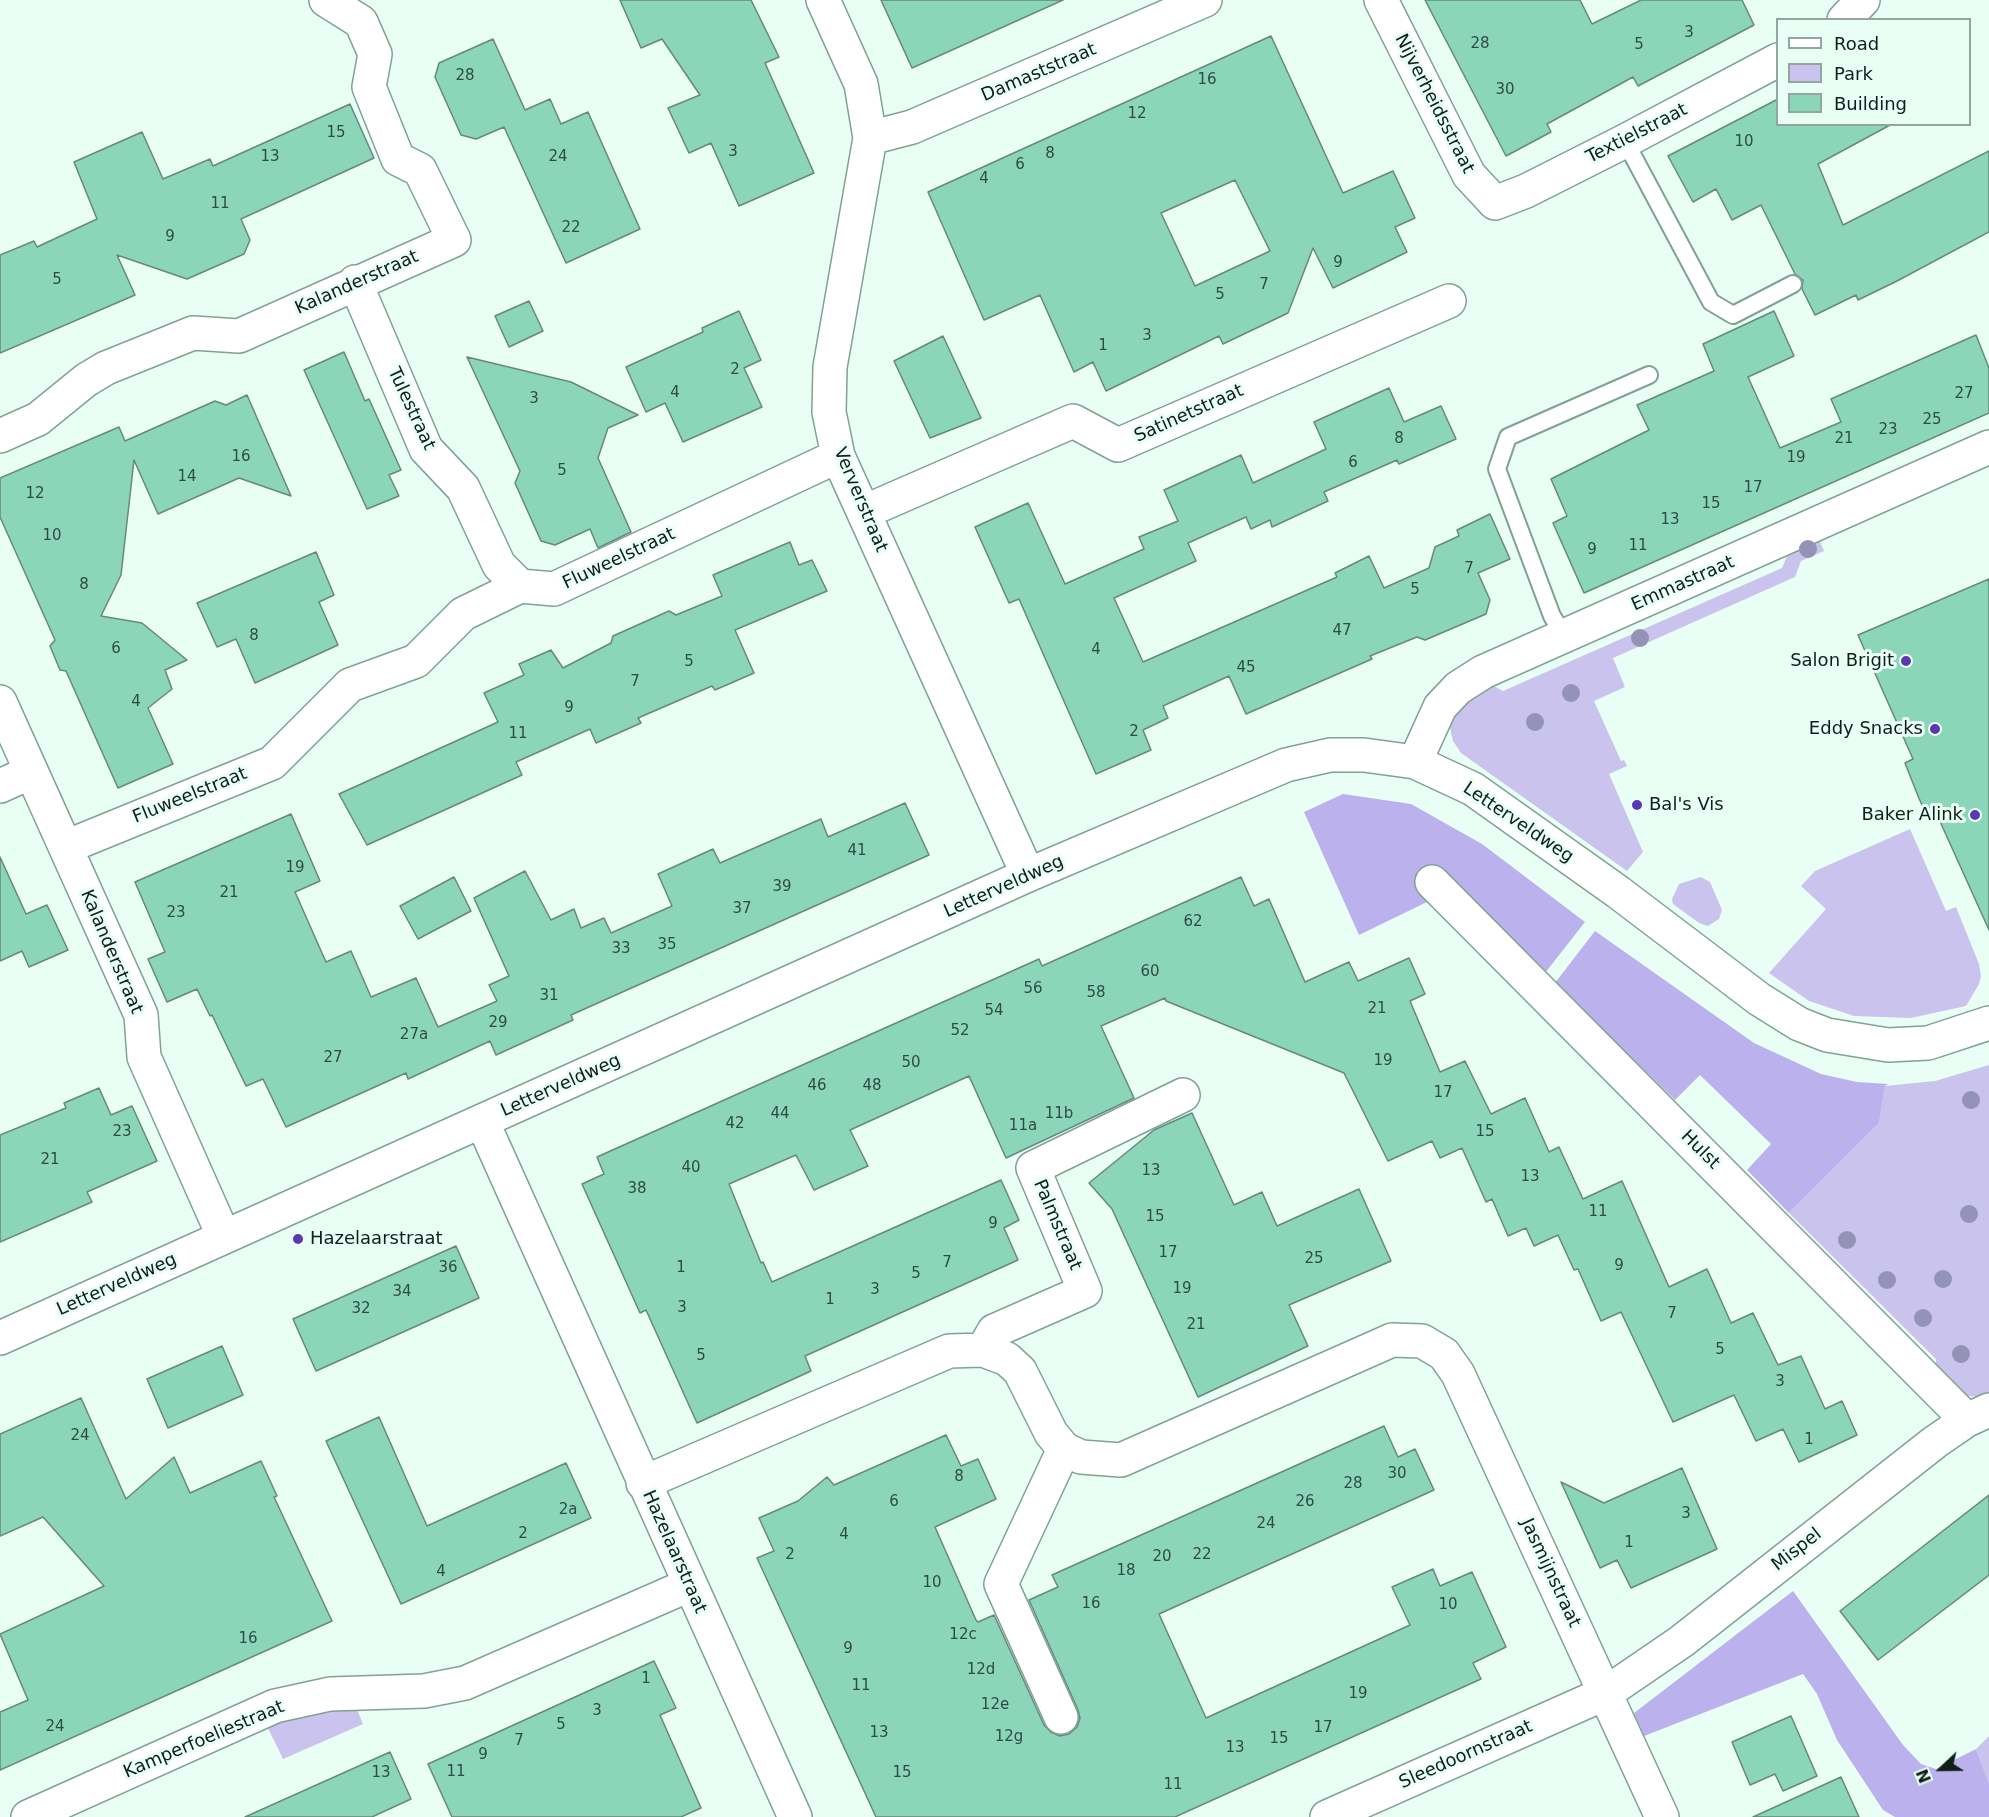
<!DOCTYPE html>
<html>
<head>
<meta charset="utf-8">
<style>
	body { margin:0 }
	#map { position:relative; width:1989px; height:1817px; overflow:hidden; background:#e9fff6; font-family:"DejaVu Sans",sans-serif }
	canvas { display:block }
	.legend { position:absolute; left:1776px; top:18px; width:195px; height:108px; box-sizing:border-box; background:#e9fff6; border:2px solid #92a59e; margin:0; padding:8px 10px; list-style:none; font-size:18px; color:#101e19 }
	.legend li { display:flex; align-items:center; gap:12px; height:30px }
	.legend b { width:30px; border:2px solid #92a59e }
	.north { position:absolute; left:1911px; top:1739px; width:60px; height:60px; -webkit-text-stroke:4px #e9fff6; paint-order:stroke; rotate:248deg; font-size:16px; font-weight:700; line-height:24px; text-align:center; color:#101e19 }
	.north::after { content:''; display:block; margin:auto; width:21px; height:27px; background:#101e19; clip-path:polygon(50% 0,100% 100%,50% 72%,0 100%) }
</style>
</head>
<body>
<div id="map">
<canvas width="1989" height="1817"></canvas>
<ul class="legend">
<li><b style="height:8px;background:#fff"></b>Road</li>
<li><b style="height:16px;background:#cac3ee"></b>Park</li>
<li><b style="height:16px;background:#8bd6bb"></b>Building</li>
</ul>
<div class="north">N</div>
</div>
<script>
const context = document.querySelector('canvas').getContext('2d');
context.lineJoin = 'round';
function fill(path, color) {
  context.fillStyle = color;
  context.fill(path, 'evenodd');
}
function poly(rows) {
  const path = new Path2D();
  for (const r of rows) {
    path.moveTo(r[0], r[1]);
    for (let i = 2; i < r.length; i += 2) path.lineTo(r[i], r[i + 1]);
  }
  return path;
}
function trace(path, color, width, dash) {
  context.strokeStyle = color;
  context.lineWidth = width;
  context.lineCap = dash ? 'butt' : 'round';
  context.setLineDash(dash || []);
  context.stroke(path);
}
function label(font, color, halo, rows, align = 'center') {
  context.font = font + ' "DejaVu Sans",sans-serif';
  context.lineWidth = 6;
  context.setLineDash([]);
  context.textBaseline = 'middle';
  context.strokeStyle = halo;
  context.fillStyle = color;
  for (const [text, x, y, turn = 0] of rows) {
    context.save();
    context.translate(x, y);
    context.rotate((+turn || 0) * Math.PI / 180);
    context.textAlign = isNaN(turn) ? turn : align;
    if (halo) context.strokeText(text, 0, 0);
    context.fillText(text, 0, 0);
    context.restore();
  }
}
const green = poly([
	[1818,537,1824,551,1801,561,1795,577,1613,658,1625,687,1594,701,1621,761,1624,760,1627,766,1609,774,1643,852,1627,871,1461,753,1453,741,1450,728,1453,713,1488,683,1503,691,1782,568,1790,549],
	[1910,829,1946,911,1956,907,1979,964,1981,976,1979,984,1966,1006,1911,1018,1854,1016,1809,1001,1769,973,1826,909,1801,886,1815,871],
	[1701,877,1710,882,1722,910,1719,919,1708,926,1699,923,1673,904,1672,899,1679,884],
	[1989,1065,1989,1396,1982,1397,1968,1396,1959,1392,1936,1369,1936,1359,1789,1213,1879,1123,1885,1086,1935,1081],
	[356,1707,363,1724,283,1759,267,1726,312,1712],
	[1989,1736,1989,1783,1976,1749]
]);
const forest = poly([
	[1343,794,1411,804,1482,844,1585,922,1545,973,1436,866,1417,885,1429,901,1359,935,1304,812],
	[1595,931,1754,1043,1821,1074,1857,1082,1888,1084,1885,1086,1879,1123,1789,1213,1747,1170,1771,1144,1700,1075,1675,1100,1555,983],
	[1793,1591,1903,1745,1921,1764,1936,1769,1976,1749,1989,1783,1989,1817,1895,1817,1883,1810,1837,1740,1817,1694,1803,1674,1644,1736,1634,1713]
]);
const building = poly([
	[620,0,751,0,779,57,765,63,814,173,739,206,711,143,689,153,668,108,700,95,662,39,641,48,620,0],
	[881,0,1063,0,912,68,881,0],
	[1425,0,1580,0,1592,24,1641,0,1742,0,1754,25,1638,86,1633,77,1547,124,1551,132,1506,156,1425,0],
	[1271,36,1343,193,1393,171,1415,218,1395,227,1407,252,1333,288,1313,248,1288,313,1223,344,1219,336,1106,391,1093,362,1074,372,1040,295,984,320,928,192,1271,36],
	[1235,180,1270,251,1195,286,1161,213,1235,180],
	[493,39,525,110,550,99,561,124,588,112,640,229,566,263,504,127,476,139,461,135,435,77,439,63,493,39],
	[1778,99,1778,124,1892,124,1818,164,1843,225,1989,151,1989,232,1897,281,1858,300,1856,295,1815,315,1802,289,1803,280,1795,274,1761,205,1732,220,1716,189,1693,202,1668,156,1778,99],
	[350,104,374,158,241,219,250,240,244,254,187,279,117,255,135,295,0,353,0,255,34,241,37,247,97,219,74,162,142,132,163,179,210,159,213,166,350,104],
	[529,301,543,331,509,347,495,316,529,301],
	[739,311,761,360,744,368,762,407,683,442,665,403,646,412,626,367,703,332,702,328,739,311],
	[1774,311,1794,356,1748,377,1780,448,1841,422,1831,399,1976,335,1989,368,1989,413,1584,593,1553,523,1567,516,1551,479,1649,430,1637,405,1714,371,1703,344,1774,311],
	[943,336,981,418,930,438,894,361,943,336],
	[344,352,365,401,369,399,401,470,389,475,399,496,367,509,304,370,344,352],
	[467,357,571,382,638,415,608,428,598,458,631,532,598,548,590,529,555,545,541,541,515,483,520,471,467,357],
	[1389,388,1404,422,1441,406,1456,439,1399,464,1397,460,1324,492,1328,501,1272,527,1270,520,1251,529,1246,517,1188,543,1196,561,1114,598,1143,662,1337,577,1335,573,1369,556,1384,588,1429,568,1435,547,1459,536,1457,530,1490,514,1510,559,1478,573,1490,600,1486,614,1425,640,1417,637,1370,656,1372,659,1246,714,1229,676,1163,706,1168,718,1143,730,1151,750,1096,774,1019,599,1009,603,975,527,1028,503,1065,584,1144,549,1139,537,1178,521,1164,490,1241,455,1253,483,1326,449,1314,422,1389,388],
	[247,395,291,496,239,478,158,514,134,460,121,575,101,616,142,623,187,660,165,670,172,689,148,708,173,764,118,788,66,671,60,670,50,646,55,640,0,517,0,478,119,427,125,441,215,401,226,405,247,395],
	[790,542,799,565,812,560,827,591,735,630,754,673,715,690,712,686,638,718,641,723,596,743,590,729,516,762,522,775,367,845,339,794,498,722,484,693,524,675,519,664,551,650,563,668,611,643,613,636,669,611,676,615,722,596,713,575,790,542],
	[316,552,334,595,319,602,338,645,255,683,236,639,217,647,197,603,316,552],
	[1989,579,1989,930,1938,817,1929,821,1918,796,1905,763,1913,759,1858,635,1989,579],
	[905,803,929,855,571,1015,573,1020,496,1055,490,1041,408,1079,406,1073,286,1127,263,1079,246,1086,212,1015,210,1016,197,989,167,1002,148,959,165,952,135,882,291,814,320,881,295,892,326,962,351,951,371,997,416,978,438,1027,497,1001,489,985,509,976,474,898,525,871,551,920,574,909,581,928,604,918,611,933,672,906,658,874,713,849,720,863,821,819,828,837,905,803],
	[0,857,26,914,47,905,68,950,29,967,22,951,0,961,0,857],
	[454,877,471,911,418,939,400,906,454,877],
	[1241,877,1254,906,1269,899,1305,982,1349,962,1358,981,1409,958,1425,994,1410,1001,1440,1072,1465,1061,1491,1114,1525,1098,1549,1152,1559,1147,1583,1199,1622,1181,1669,1287,1707,1269,1731,1323,1753,1313,1778,1365,1801,1356,1825,1409,1842,1401,1857,1435,1799,1462,1783,1429,1756,1441,1734,1395,1673,1422,1621,1312,1601,1321,1578,1269,1574,1270,1558,1235,1534,1246,1526,1228,1508,1236,1492,1199,1486,1202,1462,1148,1440,1158,1432,1141,1388,1161,1344,1073,1166,1001,1165,998,1101,1026,1134,1098,1006,1158,969,1076,850,1130,868,1166,814,1190,796,1155,729,1184,761,1263,763,1262,772,1282,1001,1180,1019,1220,1004,1228,1018,1260,805,1356,811,1371,697,1423,646,1310,640,1313,582,1184,604,1174,597,1157,1039,959,1042,966,1241,877],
	[99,1088,111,1115,132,1106,157,1161,87,1192,92,1202,0,1242,0,1135,66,1108,64,1103,99,1088],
	[1192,1113,1234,1205,1262,1192,1277,1226,1359,1189,1391,1261,1289,1305,1308,1346,1198,1397,1112,1209,1089,1183,1154,1130,1192,1113],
	[456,1246,479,1298,316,1371,293,1319,456,1246],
	[222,1346,243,1395,168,1428,147,1379,222,1346],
	[81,1398,126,1499,174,1457,190,1493,261,1461,277,1496,274,1497,332,1621,0,1770,0,1712,28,1700,0,1634,104,1586,43,1517,0,1536,0,1434,81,1398],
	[379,1417,427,1526,566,1463,591,1518,401,1604,326,1441,379,1417],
	[1384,1426,1398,1457,1415,1449,1434,1490,1159,1614,1206,1718,1410,1625,1392,1587,1433,1569,1440,1586,1472,1572,1506,1647,1473,1663,1481,1679,1175,1817,876,1817,757,1558,774,1551,759,1518,798,1501,827,1477,834,1485,946,1435,961,1466,978,1459,996,1499,935,1527,976,1620,978,1622,994,1615,1044,1725,1051,1732,1060,1736,1069,1734,1077,1727,1080,1718,1078,1710,1029,1600,1058,1587,1052,1575,1384,1426],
	[1682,1468,1717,1549,1631,1588,1617,1560,1600,1568,1561,1482,1604,1503,1682,1468],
	[1989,1495,1989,1575,1878,1660,1840,1611,1989,1495],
	[654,1661,676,1708,660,1715,701,1808,681,1817,452,1817,428,1764,654,1661],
	[1791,1716,1817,1776,1783,1791,1775,1774,1750,1785,1732,1742,1791,1716],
	[390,1752,411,1799,372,1817,245,1817,390,1752],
	[1841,1777,1859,1817,1753,1817,1841,1777]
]);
const service = poly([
	[1625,141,1711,302,1733,315,1793,284],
	[1565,637,1552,616,1497,469,1508,437,1649,375]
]);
const minor = poly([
	[823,0,861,84,870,138,830,367,829,412,838,456,1028,875],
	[1381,0,1469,175,1495,203,1526,191,1625,141,1778,60],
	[1844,20,1863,0],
	[870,138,912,127,1205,0],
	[355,282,426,449,463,488,499,565,520,586],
	[0,436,38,419,86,380,106,368,193,333,239,336,454,240,420,170,398,159,369,87,375,54,361,22,326,0],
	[864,512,1073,421,1118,445,1449,301],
	[0,702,141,1015,144,1057,224,1237],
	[1415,762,1440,707,1458,688,1483,672,1989,447],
	[0,786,31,772],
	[66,847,272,763,350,685,416,661,463,614,520,586,554,589,838,456],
	[1432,882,1967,1420],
	[482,1121,795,1817],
	[0,1338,1028,875,1286,765,1330,755,1364,755,1415,762,1473,789,1618,892,1759,999,1799,1024,1827,1035,1888,1045,1928,1043,1989,1023],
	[983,1350,994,1331,1085,1291,1033,1168,1183,1095],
	[643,1483,949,1351,983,1350,1007,1359,1020,1371,1051,1433,1064,1449,1081,1457,1121,1460,1392,1340,1422,1341,1444,1354,1458,1374,1662,1817],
	[1061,1717,1001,1584,1064,1449],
	[28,1817,275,1706,330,1694,424,1691,465,1683,689,1585],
	[1327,1817,1606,1693,1682,1641,1935,1442,1967,1420,1989,1410]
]);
const trees = [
	[1808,549],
	[1640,638],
	[1571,693],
	[1535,722],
	[1971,1100],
	[1969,1214],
	[1847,1240],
	[1943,1279],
	[1887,1280],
	[1923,1318],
	[1961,1354]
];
const markers = [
	[1906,661,6,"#5d37af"],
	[1935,729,6,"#5d37af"],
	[1637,805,6,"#5d37af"],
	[1975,815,6,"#5d37af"],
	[298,1239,6,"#5d37af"]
];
const numberNames = [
	["3",1689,33],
	["28",1480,44],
	["5",1639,45],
	["28",465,76],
	["16",1207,80],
	["30",1505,90],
	["12",1137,114],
	["15",336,133],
	["10",1744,142],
	["3",733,152],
	["8",1050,154],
	["13",270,157],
	["24",558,157],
	["6",1020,165],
	["4",984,179],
	["11",220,204],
	["22",571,228],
	["9",170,237],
	["9",1338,263],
	["5",57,280],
	["7",1264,285],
	["5",1220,295],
	["3",1147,336],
	["1",1103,346],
	["2",735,370],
	["4",675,393],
	["27",1964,394],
	["3",534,399],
	["25",1932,420],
	["23",1888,430],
	["8",1399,439],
	["21",1844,439],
	["16",241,457],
	["19",1796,458],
	["6",1353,463],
	["5",562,471],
	["14",187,477],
	["17",1753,488],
	["12",35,494],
	["15",1711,504],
	["13",1670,520],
	["10",52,536],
	["11",1638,546],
	["9",1592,550],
	["7",1469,569],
	["8",84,585],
	["5",1415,590],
	["47",1342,631],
	["8",254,636],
	["6",116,649],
	["4",1096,650],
	["5",689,662],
	["45",1246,668],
	["7",635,682],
	["4",136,702],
	["9",569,708],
	["2",1134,732],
	["11",518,734],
	["41",857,851],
	["19",295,868],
	["39",782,887],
	["21",229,893],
	["37",742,909],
	["23",176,913],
	["62",1193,922],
	["35",667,945],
	["33",621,949],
	["60",1150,972],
	["56",1033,989],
	["58",1096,993],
	["31",549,996],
	["21",1377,1009],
	["54",994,1011],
	["29",498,1023],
	["52",960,1031],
	["27a",414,1035],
	["27",333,1058],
	["19",1383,1061],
	["50",911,1063],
	["46",817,1086],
	["48",872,1086],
	["17",1443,1093],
	["44",780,1114],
	["11b",1059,1114],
	["42",735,1124],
	["11a",1023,1126],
	["23",122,1132],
	["15",1485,1132],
	["21",50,1160],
	["40",691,1168],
	["13",1151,1171],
	["13",1530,1177],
	["38",637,1189],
	["11",1598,1212],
	["15",1155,1217],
	["9",993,1224],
	["17",1168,1253],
	["25",1314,1259],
	["7",947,1263],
	["9",1619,1266],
	["36",448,1268],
	["1",681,1268],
	["5",916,1274],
	["19",1182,1289],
	["3",875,1290],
	["34",402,1292],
	["1",830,1300],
	["3",682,1308],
	["32",361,1309],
	["7",1672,1314],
	["21",1196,1325],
	["5",1720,1350],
	["5",701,1356],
	["3",1780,1382],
	["24",80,1436],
	["1",1809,1440],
	["30",1397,1474],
	["8",959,1477],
	["28",1353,1484],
	["6",894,1502],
	["26",1305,1502],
	["2a",568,1510],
	["3",1686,1514],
	["24",1266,1524],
	["2",523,1534],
	["4",844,1535],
	["1",1629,1543],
	["2",790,1555],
	["22",1202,1555],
	["20",1162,1557],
	["18",1126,1571],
	["4",441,1572],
	["10",932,1583],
	["16",1091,1604],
	["10",1448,1605],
	["12c",963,1635],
	["16",248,1639],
	["9",848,1649],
	["12d",981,1670],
	["1",646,1679],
	["11",861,1686],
	["19",1358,1694],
	["12e",995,1705],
	["3",597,1711],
	["5",561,1725],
	["24",55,1727],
	["17",1323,1728],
	["13",879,1733],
	["12g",1009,1737],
	["15",1279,1739],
	["7",519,1741],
	["13",1235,1748],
	["9",483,1755],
	["11",456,1772],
	["13",381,1773],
	["15",902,1773],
	["11",1173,1785]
];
const streetNames = [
	["Damaststraat",1039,73,-23],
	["Nijverheidsstraat",1434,104,63],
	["Textielstraat",1637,134,-27],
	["Kalanderstraat",357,283,-24],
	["Tulestraat",411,409,65],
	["Satinetstraat",1189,414,-24],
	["Ververstraat",860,500,67],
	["Fluweelstraat",619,559,-25],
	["Emmastraat",1683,584,-24],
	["Fluweelstraat",190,796,-22],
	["Letterveldweg",1518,823,34],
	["Letterveldweg",1004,887,-24],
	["Kalanderstraat",111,952,67],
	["Letterveldweg",561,1086,-24],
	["Hulst",1700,1150,45],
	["Palmstraat",1057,1225,67],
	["Letterveldweg",117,1285,-24],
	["Mispel",1797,1550,-38],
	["Hazelaarstraat",674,1552,66],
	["Jasmijnstraat",1550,1573,65],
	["Kamperfoeliestraat",204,1740,-23],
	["Sleedoornstraat",1466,1755,-24]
];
const poiNames = [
	["Salon Brigit",1894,661],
	["Eddy Snacks",1923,729],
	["Bal's Vis",1649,805,"left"],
	["Baker Alink",1963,815],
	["Hazelaarstraat",310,1239,"left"]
];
fill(green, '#cac3ee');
fill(forest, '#bbb1ed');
fill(building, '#8bd6bb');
trace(building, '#67887c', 1.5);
trace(service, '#80a295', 20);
trace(minor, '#80a295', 36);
trace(service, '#fff', 16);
trace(minor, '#fff', 33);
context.fillStyle = '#9293b6';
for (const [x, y] of trees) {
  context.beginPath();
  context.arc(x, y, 9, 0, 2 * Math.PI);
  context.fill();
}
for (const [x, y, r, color] of markers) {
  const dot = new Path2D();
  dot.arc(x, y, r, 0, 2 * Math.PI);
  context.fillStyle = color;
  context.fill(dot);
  trace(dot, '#e9fff6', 2);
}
label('15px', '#2f4c42', null, numberNames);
label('18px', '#101e19', '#e9fff6', streetNames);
label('18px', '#101e19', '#e9fff6', poiNames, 'right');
</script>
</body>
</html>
